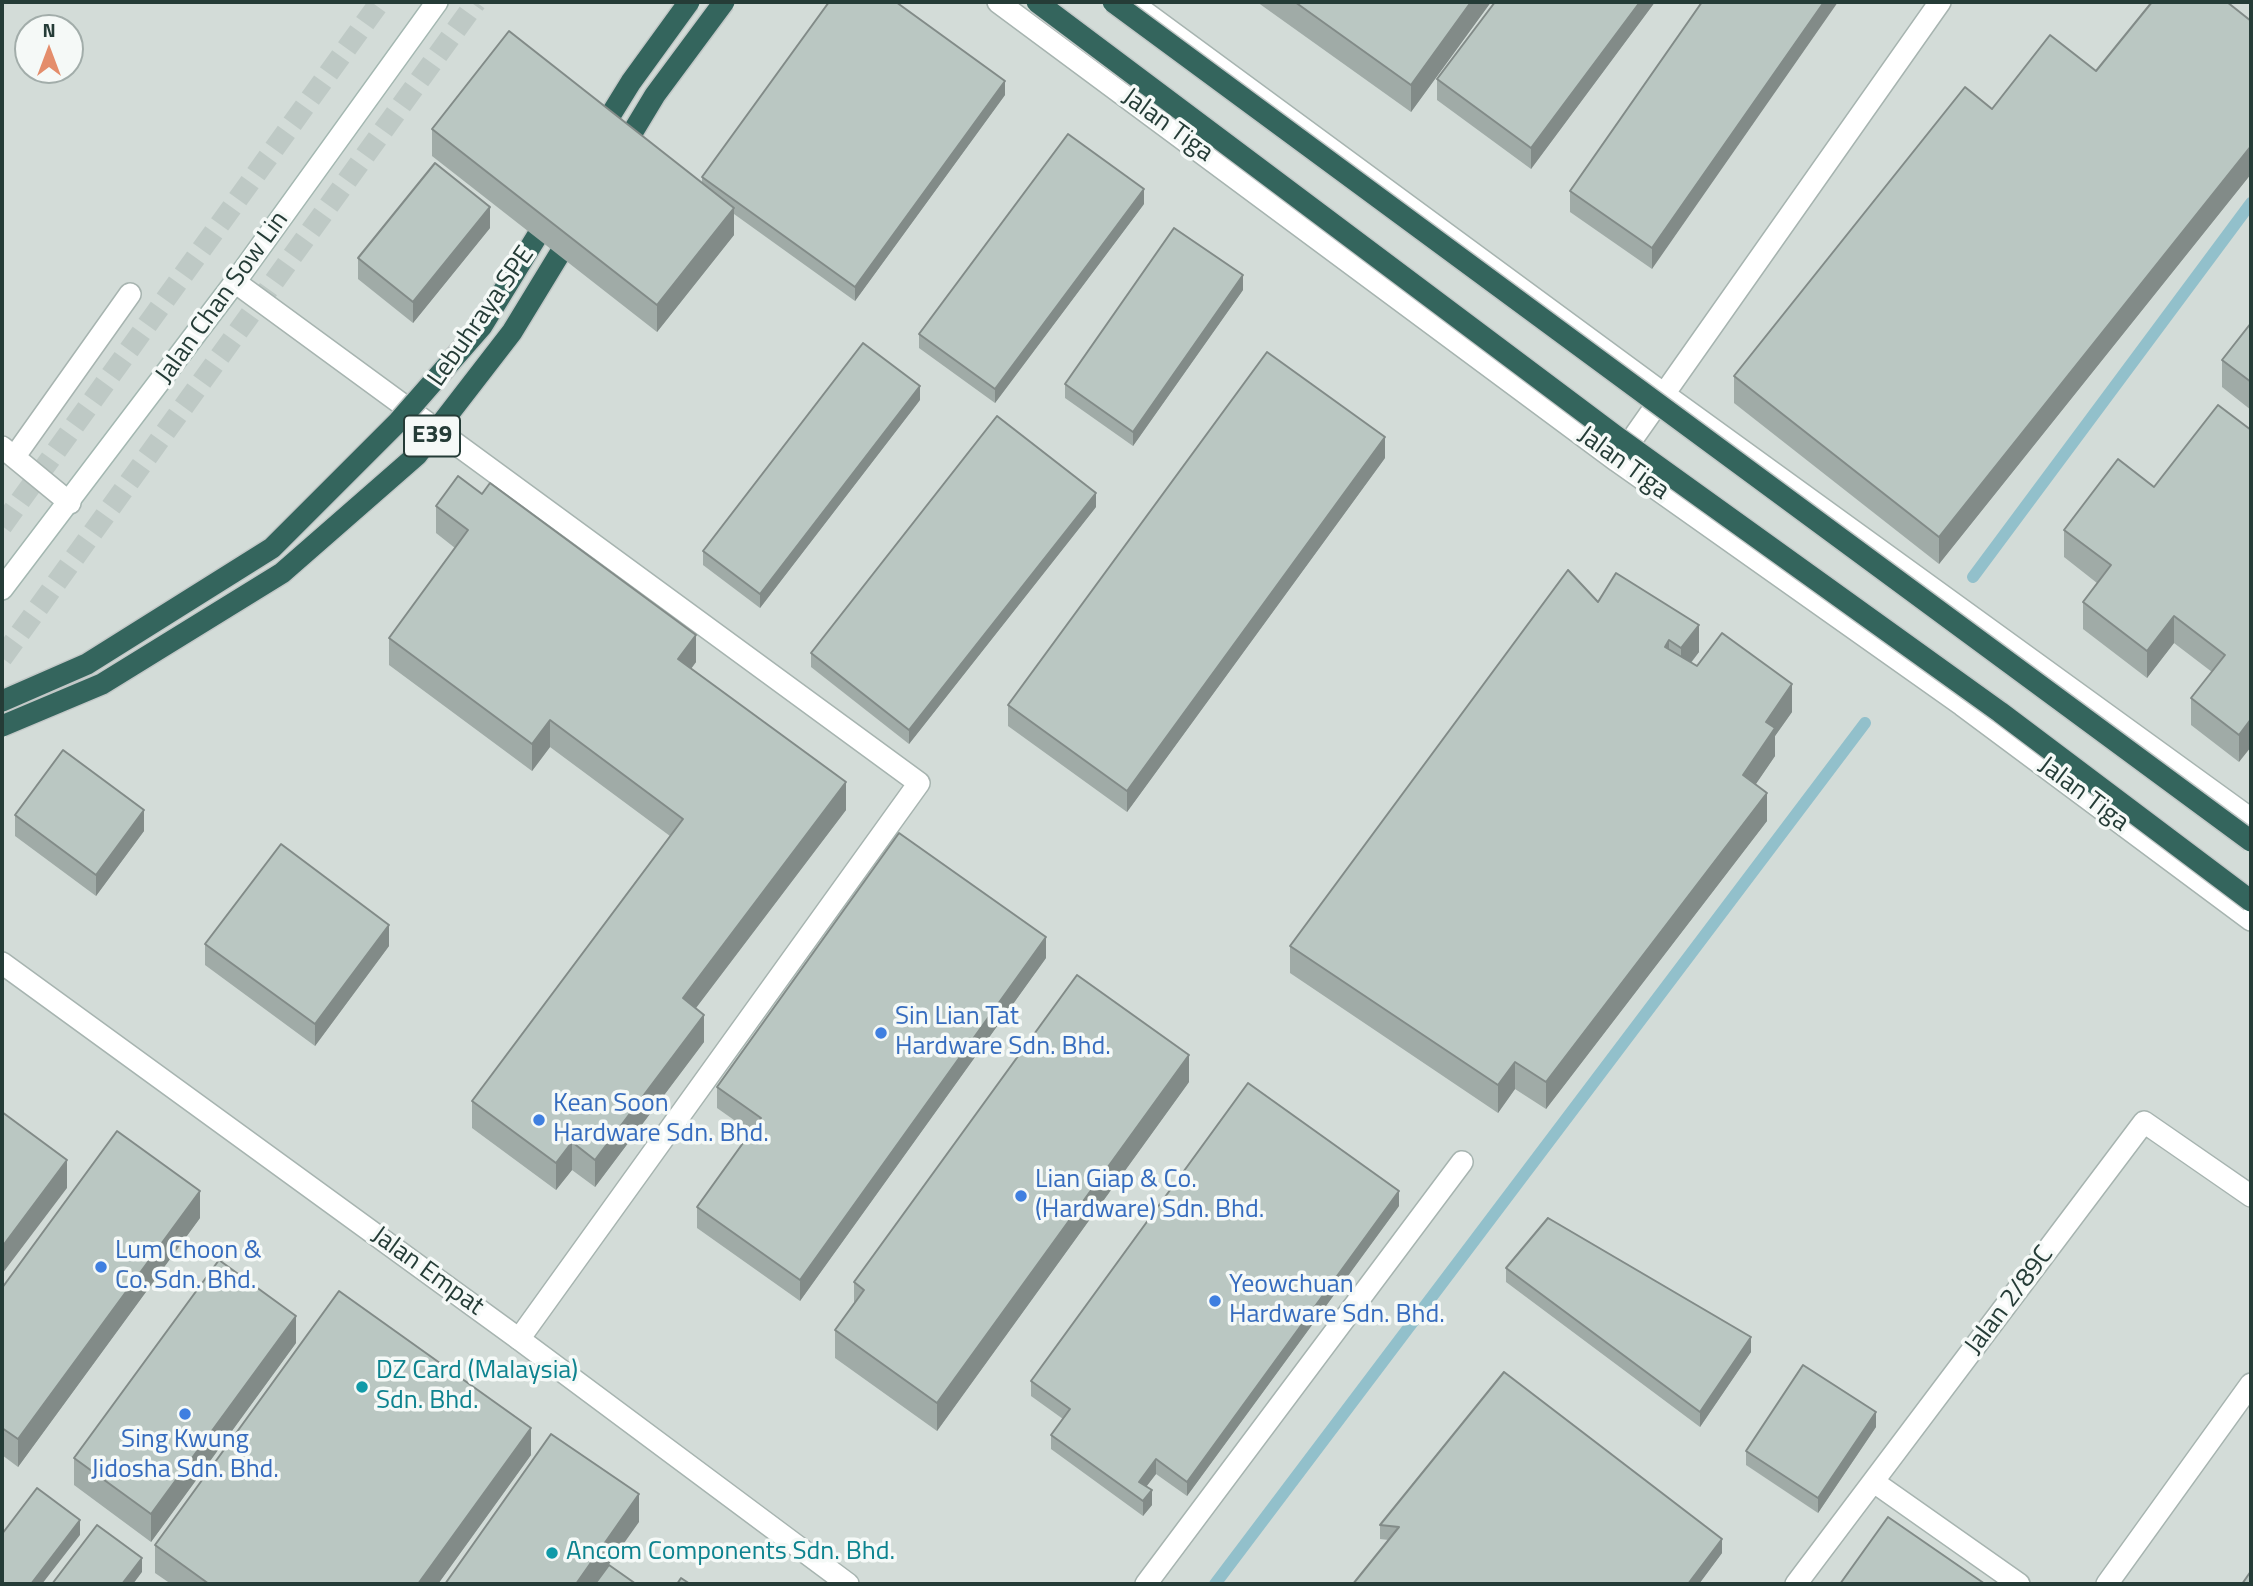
<!DOCTYPE html>
<html>
<head>
<meta charset="utf-8">
<style>
	body { margin:0 }
	#map { position:relative; width:2253px; height:1586px; overflow:hidden; background:#e4ece9; font-family:"Titillium Web",sans-serif }
	canvas { display:block }
	.frame { position:absolute; inset:0; border:4px solid #253c37; pointer-events:none }
	.north { position:absolute; left:14px; top:14px; width:70px; height:70px; box-sizing:border-box; background:#f5f9f7; border:2px solid #a2adaa; border-radius:50%; rotate:0deg; font-size:19px; font-weight:700; line-height:28px; text-align:center; color:#253c37 }
	.north::after { content:''; display:block; margin:auto; width:24px; height:32px; background:#e48d6b; clip-path:polygon(50% 0,100% 100%,50% 72%,0 100%) }
</style>
</head>
<body>
<div id="map">
<canvas width="2253" height="1586"></canvas>
<div class="frame"></div>
<div class="north">N</div>
</div>
<script>
const context = document.querySelector('canvas').getContext('2d');
context.lineJoin = 'round';
function fill(path, color) {
  context.fillStyle = color;
  context.fill(path, 'evenodd');
}
function poly(rows) {
  const path = new Path2D();
  for (const r of rows) {
    path.moveTo(r[0], r[1]);
    for (let i = 2; i < r.length; i += 2) path.lineTo(r[i], r[i + 1]);
  }
  return path;
}
function trace(path, color, width, dash) {
  context.strokeStyle = color;
  context.lineWidth = width;
  context.lineCap = dash ? 'butt' : 'round';
  context.setLineDash(dash || []);
  context.stroke(path);
}
function label(font, color, halo, rows, align = 'center') {
  context.font = font + ' "Titillium Web",sans-serif';
  context.lineWidth = 7;
  context.setLineDash([]);
  context.textBaseline = 'middle';
  context.strokeStyle = halo;
  context.fillStyle = color;
  for (const [text, x, y, turn = 0] of rows) {
    context.save();
    context.translate(x, y);
    context.rotate((+turn || 0) * Math.PI / 180);
    context.textAlign = isNaN(turn) ? turn : align;
    if (halo) context.strokeText(text, 0, 0);
    context.fillText(text, 0, 0);
    context.restore();
  }
}
const built = poly([
	[2,2,2251,2,2251,1584,2,1584],
	[28,28,70,28,70,70,28,70]
]);
const stream = poly([
	[1973,577,2251,203],
	[1215,1584,1865,723]
]);
const highwayTunnel = poly([
	[2,526,380,2],
	[2,658,476,2]
]);
const lane = poly([
	[235,282,919,783,519,1339],
	[2,447,70,503],
	[15,456,130,294],
	[1146,1584,1462,1162]
]);
const street = poly([
	[998,2,1617,461,1962,705,2251,920],
	[1131,2,1664,394,2251,819],
	[1619,458,1940,2],
	[2,963,519,1339,848,1584],
	[1874,1482,2019,1584],
	[1796,1584,2144,1122,2251,1196],
	[2107,1584,2251,1384]
]);
const secondary = poly([
	[2,589,235,282,437,2]
]);
const highwayBridge = poly([
	[1037,2,1617,437,2000,712,2251,901],
	[1113,2,2251,841],
	[597,137,631,82,689,2],
	[620,153,655,95,724,2],
	[2,701,87,664,272,548,398,422,482,326,550,215],
	[2,726,102,684,282,573,417,455,512,332,573,232]
]);
const wall = poly([
	[1257,2,1491,2,1411,112],
	[1655,2,1531,169,1437,100,1437,79],
	[1702,2,1652,269,1570,212,1570,191],
	[2251,21,2251,174,1939,564,1734,403,1734,376,1992,109,2096,71],
	[1005,95,855,301,734,214,734,235,657,332,432,156,432,129,702,182,702,177],
	[1144,204,995,403,919,348,919,334],
	[490,228,413,323,358,279,358,258],
	[1243,290,1133,446,1065,398,1065,384],
	[2251,323,2251,410,2222,387,2222,360],
	[920,400,760,608,703,565,703,551],
	[2251,430,2239,762,2191,725,2191,698,2212,672,2174,643,2147,678,2083,629,2083,602,2097,583,2064,557,2064,530,2154,487],
	[1385,458,1127,812,1008,726,1008,705],
	[436,506,696,662,691,669,846,810,696,1008,704,1042,595,1187,572,1170,556,1190,472,1128,472,1101,670,836,550,747,532,771,389,665,389,638,455,548,436,533],
	[1096,507,909,744,811,667,811,653],
	[1598,602,1699,652,1691,663,1792,712,1775,736,1775,756,1755,785,1767,821,1546,1109,1515,1089,1498,1113,1290,973,1290,946],
	[15,815,144,831,96,896,15,836],
	[205,944,389,946,315,1046,205,965],
	[1046,958,800,1301,697,1228,697,1207,751,1132,717,1108,717,1087],
	[1189,1082,937,1431,835,1358,835,1330,854,1303,854,1282],
	[1399,1206,1187,1496,1156,1474,1146,1487,1152,1505,1143,1516,1051,1449,1051,1435,1063,1419,1031,1396,1031,1381],
	[200,1218,18,1467,2,1455,2,1288],
	[1506,1268,1751,1352,1700,1427,1506,1282],
	[296,1343,151,1542,74,1485,74,1458],
	[1876,1427,1818,1513,1746,1465,1746,1451],
	[531,1455,438,1584,171,1584,155,1573,155,1545],
	[1380,1525,1722,1553,1699,1584,1353,1584,1389,1540,1380,1539]
]);
const shadedWall = poly([
	[1471,2,1491,2,1411,112,1411,85],
	[1640,2,1655,2,1531,169,1531,148],
	[1824,2,1838,2,1652,269,1652,248],
	[1005,81,1005,95,855,301,855,287],
	[2251,146,2251,174,1939,564,1939,537],
	[1144,189,1144,204,995,403,995,389],
	[490,207,490,228,413,323,413,302],
	[734,208,734,235,657,332,657,305],
	[1243,275,1243,290,1133,446,1133,432],
	[920,386,920,400,760,608,760,594],
	[1385,437,1385,458,1127,812,1127,791],
	[1096,493,1096,507,909,744,909,730],
	[2174,616,2174,643,2147,678,2147,651],
	[1699,625,1699,652,1681,675,1681,648],
	[696,635,696,662,678,686,678,659],
	[1669,640,1669,667,1665,647],
	[1792,684,1792,712,1775,736,1775,756,1743,803,1743,775,1766,722],
	[2251,719,2251,747,2239,762,2239,735],
	[550,720,550,747,532,771,532,744],
	[846,782,846,810,683,1025,683,998],
	[1767,793,1767,821,1546,1109,1546,1082],
	[144,810,144,831,96,896,96,875],
	[389,925,389,946,315,1046,315,1024],
	[1046,937,1046,958,800,1301,800,1280],
	[704,1015,704,1042,595,1187,595,1160],
	[1189,1055,1189,1082,937,1431,937,1403],
	[1515,1062,1515,1089,1498,1113,1498,1085],
	[572,1142,572,1170,556,1190,556,1163],
	[67,1160,67,1188,2,1274,2,1247],
	[200,1191,200,1218,18,1467,18,1439],
	[1399,1191,1399,1206,1187,1496,1187,1482],
	[296,1316,296,1343,151,1542,151,1514],
	[1751,1337,1751,1352,1700,1427,1700,1412],
	[1876,1412,1876,1427,1818,1513,1818,1498],
	[531,1428,531,1455,438,1584,418,1584],
	[1156,1459,1156,1474,1139,1496,1139,1482],
	[1152,1490,1152,1505,1143,1516,1143,1501],
	[639,1494,639,1522,595,1584,576,1584],
	[80,1520,80,1535,42,1584,31,1584],
	[1722,1539,1722,1553,1699,1584,1688,1584],
	[142,1558,142,1572,133,1584,122,1584]
]);
const building = poly([
	[829,2,896,2,1005,81,855,287,702,177,829,2],
	[1295,2,1471,2,1411,85,1295,2],
	[1495,2,1640,2,1531,148,1437,79,1495,2],
	[1702,2,1824,2,1652,248,1570,191,1702,2],
	[2152,2,2227,2,2251,21,2251,146,1939,537,1734,376,1965,87,1992,109,2050,35,2096,71,2152,2],
	[509,31,734,208,657,305,432,129,509,31],
	[1068,134,1144,189,995,389,919,334,1068,134],
	[435,163,490,207,413,302,358,258,435,163],
	[1174,228,1243,275,1133,432,1065,384,1174,228],
	[2251,323,2251,382,2222,360,2251,323],
	[863,343,920,386,760,594,703,551,863,343],
	[1267,352,1385,437,1127,791,1008,705,1267,352],
	[2218,405,2251,430,2251,719,2239,735,2191,698,2225,655,2174,616,2147,651,2083,602,2111,565,2064,530,2118,459,2154,487,2218,405],
	[997,416,1096,493,909,730,811,653,997,416],
	[458,476,482,494,490,483,696,635,678,659,846,782,683,998,704,1015,595,1160,572,1142,556,1163,472,1101,683,819,550,720,532,744,389,638,468,530,436,506,458,476],
	[1568,570,1598,602,1616,573,1699,625,1681,648,1669,640,1665,647,1697,666,1722,633,1792,684,1766,722,1775,728,1743,775,1767,793,1546,1082,1515,1062,1498,1085,1290,946,1568,570],
	[63,750,144,810,96,875,15,815,63,750],
	[899,833,1046,937,800,1280,697,1207,761,1118,717,1087,899,833],
	[281,844,389,925,315,1024,205,944,281,844],
	[1077,975,1189,1055,937,1403,835,1330,864,1290,854,1282,1077,975],
	[1248,1083,1399,1191,1187,1482,1156,1459,1139,1482,1152,1490,1143,1501,1051,1435,1070,1409,1031,1381,1248,1083],
	[2,1112,67,1160,2,1247,2,1112],
	[117,1131,200,1191,18,1439,2,1428,2,1288,117,1131],
	[1548,1218,1751,1337,1700,1412,1506,1268,1548,1218],
	[219,1260,296,1316,151,1514,74,1458,219,1260],
	[339,1291,531,1428,418,1584,209,1584,155,1545,339,1291],
	[1803,1365,1876,1412,1818,1498,1746,1451,1803,1365],
	[1504,1372,1722,1539,1688,1584,1353,1584,1399,1527,1380,1525,1504,1372],
	[551,1434,639,1494,576,1584,445,1584,551,1434],
	[37,1488,80,1520,31,1584,2,1584,2,1534,37,1488],
	[1888,1517,1985,1584,1840,1584,1888,1517],
	[97,1525,142,1558,122,1584,52,1584,97,1525],
	[609,1565,636,1584,595,1584,609,1565],
	[2251,1571,2251,1584,2242,1584,2251,1571],
	[681,1578,690,1584,677,1584,681,1578]
]);
const markers = [
	[881,1033,7,"#3f7fe0"],
	[539,1120,7,"#3f7fe0"],
	[1021,1196,7,"#3f7fe0"],
	[101,1267,7,"#3f7fe0"],
	[1215,1301,7,"#3f7fe0"],
	[362,1387,7,"#0f9aa8"],
	[185,1414,7,"#3f7fe0"],
	[552,1553,7,"#0f9aa8"]
];
const shields = [
	[432,436,56]
];
const shieldNames = [
	["E39",432,436]
];
const streetNames = [
	["Jalan Tiga",1167,126,36],
	["Jalan Chan Sow Lin",223,298,-54],
	["Lebuhraya SPE",482,317,-55],
	["Jalan Tiga",1623,464,36],
	["Jalan Tiga",2083,795,37],
	["Jalan Empat",427,1272,36],
	["Jalan 2/89C",2010,1301,-53]
];
const shopNames = [
	["Sin Lian Tat",895,1018],
	["Hardware Sdn. Bhd.",895,1048],
	["Kean Soon",553,1105],
	["Hardware Sdn. Bhd.",553,1135],
	["Lian Giap & Co.",1035,1181],
	["(Hardware) Sdn. Bhd.",1035,1211],
	["Lum Choon &",115,1252],
	["Co. Sdn. Bhd.",115,1282],
	["Yeowchuan",1229,1286],
	["Hardware Sdn. Bhd.",1229,1316],
	["Sing Kwung",185,1441,"center"],
	["Jidosha Sdn. Bhd.",185,1471,"center"]
];
const cultureNames = [
	["DZ Card (Malaysia)",376,1372],
	["Sdn. Bhd.",376,1402],
	["Ancom Components Sdn. Bhd.",566,1553]
];
fill(built, '#d3dcd8');
trace(stream, '#92c0cb', 12);
trace(highwayTunnel, '#bec9c5', 21, [21, 10]);
trace(lane, '#a7b4b0', 24);
trace(street, '#a7b4b0', 24);
trace(secondary, '#a4b7b1', 24);
trace(lane, '#fff', 21);
trace(street, '#fff', 21);
trace(secondary, '#fff', 21);
trace(highwayBridge, '#c2c8c7', 24, []);
trace(highwayBridge, '#34655d', 21);
fill(wall, '#a0aba7');
fill(shadedWall, '#828b88');
fill(building, '#bac7c2');
trace(building, '#828b88', 2);
for (const [x, y, r, color] of markers) {
  const dot = new Path2D();
  dot.arc(x, y, r, 0, 2 * Math.PI);
  context.fillStyle = color;
  context.fill(dot);
  trace(dot, '#f5f9f7', 2.5);
}
for (const [x, y, w] of shields) {
  const box = new Path2D();
  box.roundRect(x - w / 2, y - 20.5, w, 41, 5);
  context.fillStyle = '#f5f9f7';
  context.fill(box);
  trace(box, '#253c37', 2);
}
label('bold 24px', '#253c37', null, shieldNames);
label('26px', '#253c37', '#f5f9f7', streetNames);
label('26px', '#366cbe', '#f5f9f7', shopNames, 'left');
label('26px', '#0d838f', '#f5f9f7', cultureNames, 'left');
</script>
</body>
</html>
